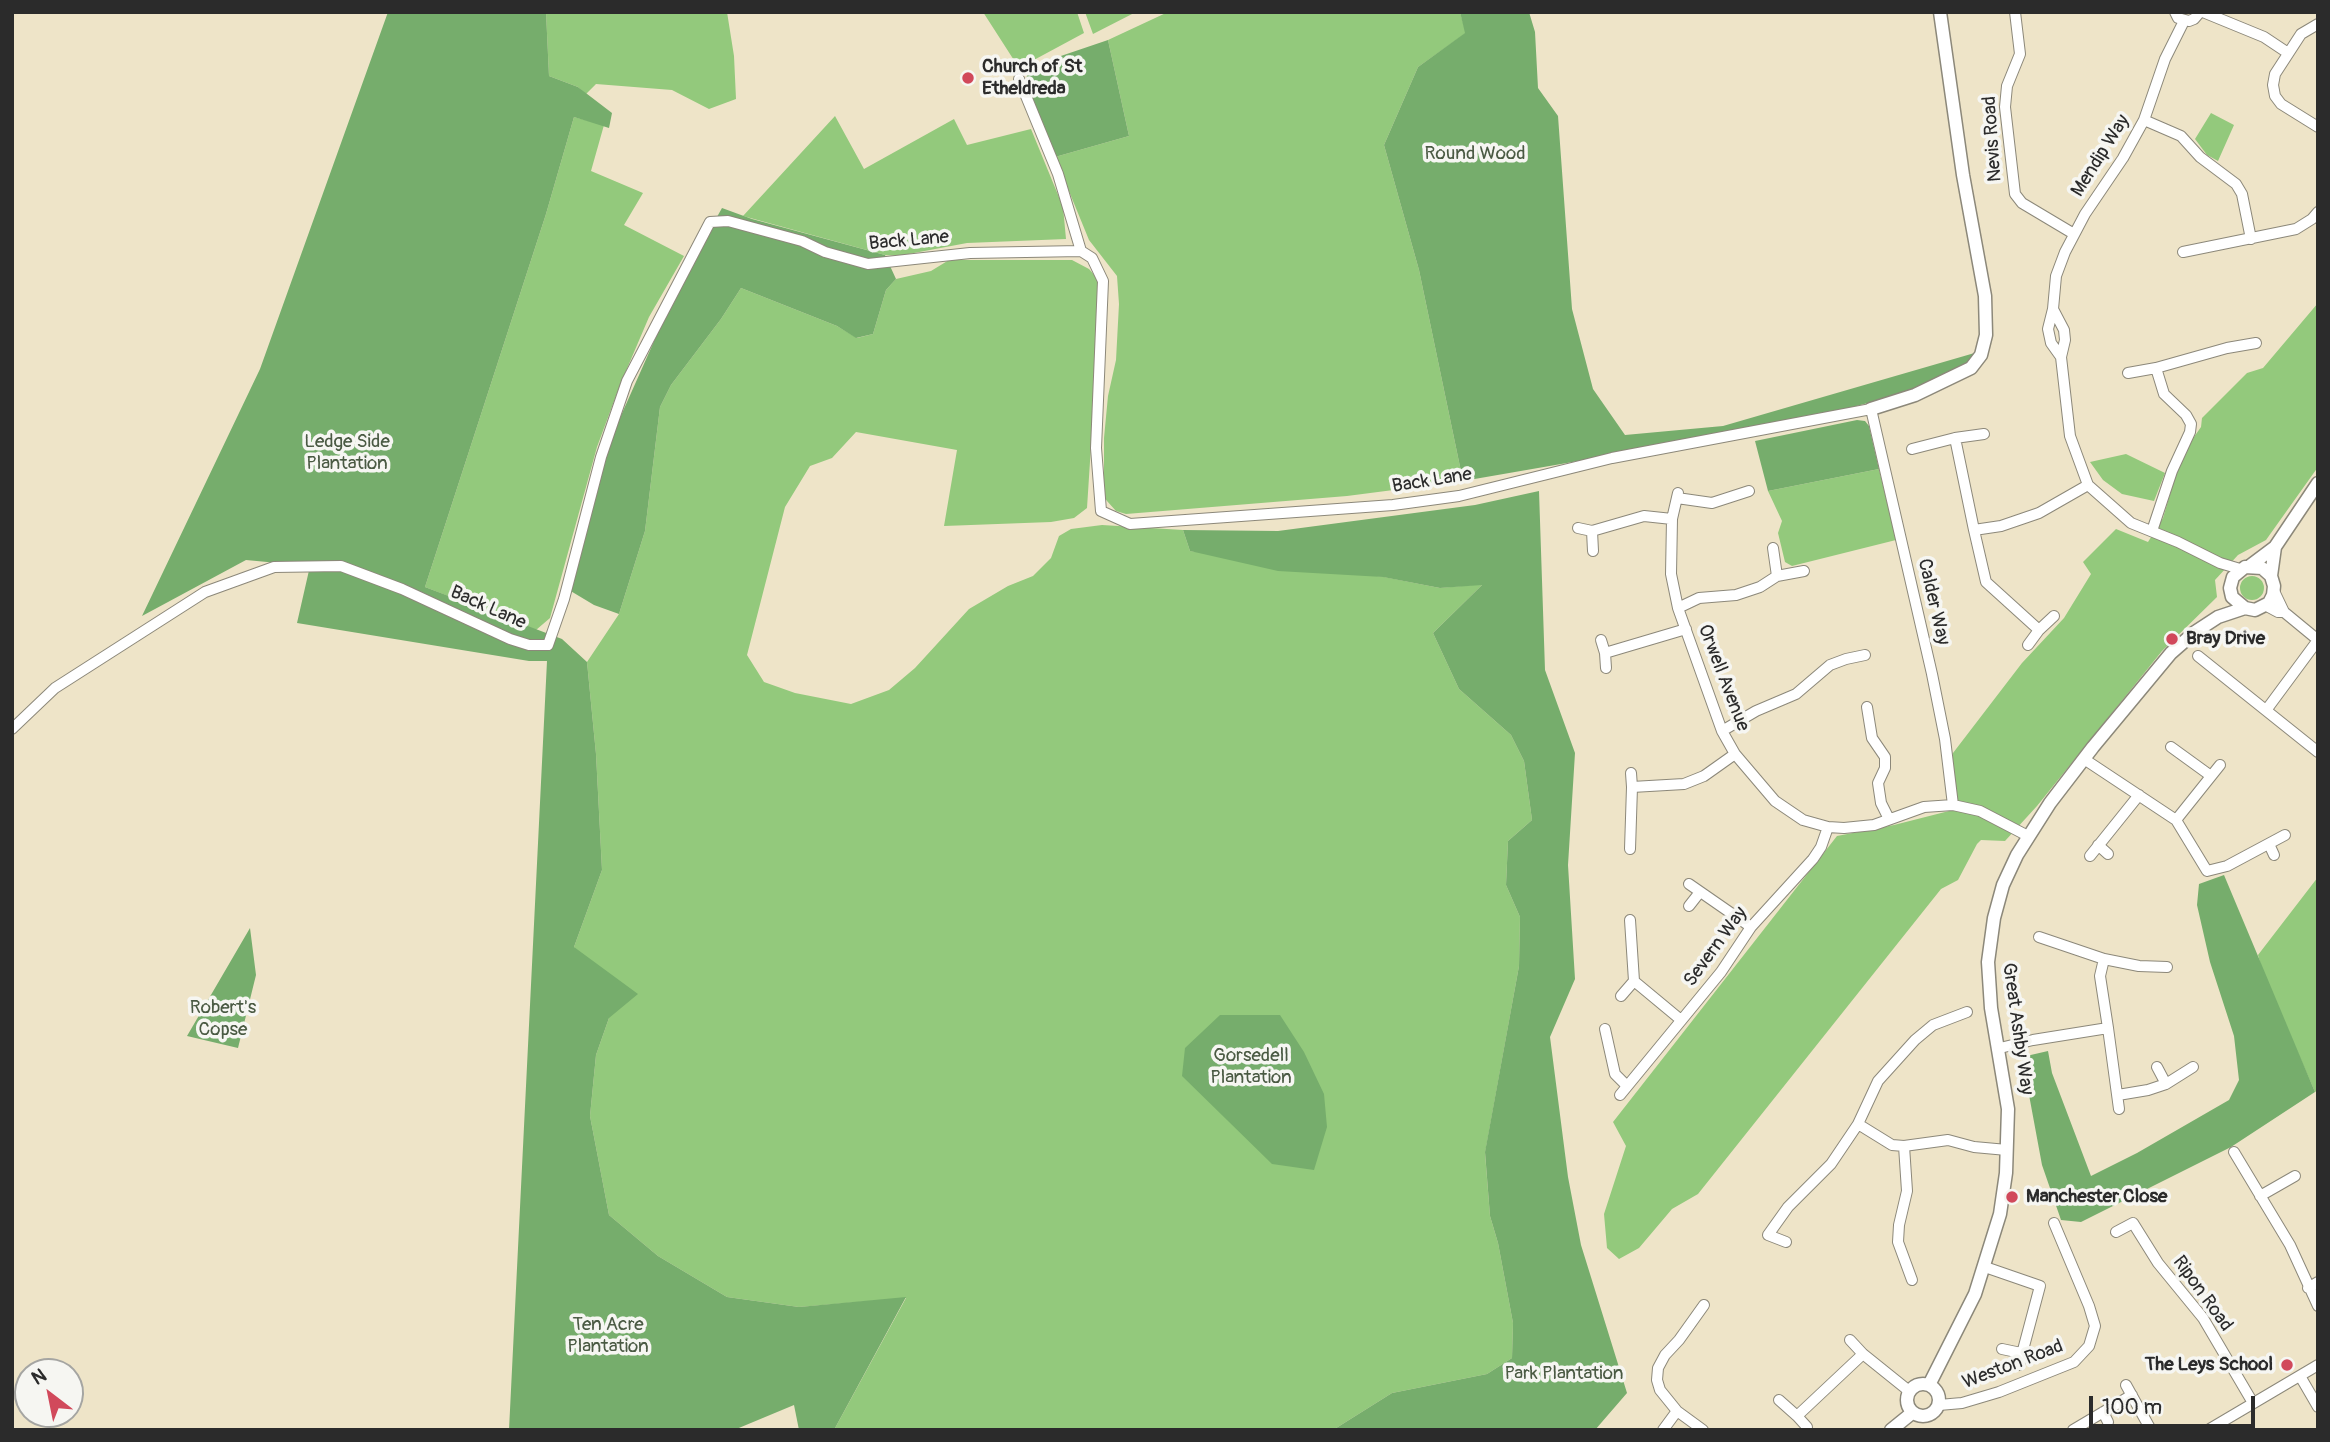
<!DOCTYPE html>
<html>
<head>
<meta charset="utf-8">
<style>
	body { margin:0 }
	#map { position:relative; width:2330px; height:1442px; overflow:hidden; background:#eee4c8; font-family:Pangolin,sans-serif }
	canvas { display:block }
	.frame { position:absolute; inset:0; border:14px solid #2b2b2b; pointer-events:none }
	.north { position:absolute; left:14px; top:1358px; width:70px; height:70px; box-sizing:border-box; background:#f6f6f2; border:2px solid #a5a5a2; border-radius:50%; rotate:328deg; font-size:19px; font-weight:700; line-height:28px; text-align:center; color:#2b2b2b }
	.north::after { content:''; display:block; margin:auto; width:24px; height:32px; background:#d1495b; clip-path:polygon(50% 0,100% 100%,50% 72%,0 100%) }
	.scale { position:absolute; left:2089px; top:1396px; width:166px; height:32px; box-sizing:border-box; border:4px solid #2b2b2b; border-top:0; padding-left:9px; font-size:21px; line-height:24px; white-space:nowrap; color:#2b2b2b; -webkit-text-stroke:5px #f6f6f2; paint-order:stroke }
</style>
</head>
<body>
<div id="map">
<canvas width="2330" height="1442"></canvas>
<div class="frame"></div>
<div class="north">N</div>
<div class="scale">100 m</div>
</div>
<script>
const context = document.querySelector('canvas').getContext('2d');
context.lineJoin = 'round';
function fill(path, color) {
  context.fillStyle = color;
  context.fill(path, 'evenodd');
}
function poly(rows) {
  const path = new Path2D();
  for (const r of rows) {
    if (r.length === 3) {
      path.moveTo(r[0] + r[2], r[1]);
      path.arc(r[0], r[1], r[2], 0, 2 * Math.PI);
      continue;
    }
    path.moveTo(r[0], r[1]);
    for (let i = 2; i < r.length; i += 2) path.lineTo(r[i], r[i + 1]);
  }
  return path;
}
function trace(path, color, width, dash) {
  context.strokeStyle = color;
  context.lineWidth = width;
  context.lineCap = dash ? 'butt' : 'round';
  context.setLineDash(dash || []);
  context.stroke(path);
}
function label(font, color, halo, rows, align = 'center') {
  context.font = font + ' Pangolin,sans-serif';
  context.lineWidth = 7;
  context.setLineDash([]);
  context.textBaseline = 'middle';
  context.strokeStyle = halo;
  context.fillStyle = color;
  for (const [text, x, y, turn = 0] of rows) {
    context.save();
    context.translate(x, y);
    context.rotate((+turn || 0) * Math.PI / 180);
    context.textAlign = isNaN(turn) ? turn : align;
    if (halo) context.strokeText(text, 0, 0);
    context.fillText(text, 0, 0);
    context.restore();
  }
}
const green = poly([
	[546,12,727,12,734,56,736,99,709,109,672,90,596,84,586,94,578,87,549,76],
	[983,12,1077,12,1084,33,1019,68],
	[1085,12,1136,12,1093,34],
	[1168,12,1460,12,1466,33,1418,67,1384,145,1419,270,1463,481,1347,496,1126,514,1116,511,1107,501,1104,497,1104,438,1108,396,1116,360,1119,304,1117,276,1089,240,1055,157,1129,136,1108,40],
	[2211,113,2234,125,2218,161,2207,155,2195,139],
	[835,116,864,169,954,119,967,145,1031,129,1063,207,1066,239,967,243,898,256,885,255,743,216],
	[574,117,604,125,591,171,643,193,624,225,684,256,649,317,620,385,597,447,550,618,536,630,425,587,546,214],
	[949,260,1072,260,1089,269,1097,278,1101,291,1087,508,1074,518,1051,522,944,526,957,450,856,432,832,458,810,466,785,507,747,655,764,682,795,693,851,704,889,690,915,668,969,609,1008,586,1033,576,1051,558,1059,536,1071,529,1102,525,1183,530,1190,551,1384,577,1440,588,1483,584,1433,633,1459,689,1511,735,1524,761,1532,820,1508,841,1506,885,1520,917,1519,966,1485,1153,1490,1216,1498,1243,1513,1323,1512,1358,1487,1374,1392,1393,1333,1430,834,1430,906,1298,799,1307,727,1297,658,1256,609,1215,590,1116,596,1055,609,1018,574,947,602,870,596,754,587,662,619,614,645,531,660,407,671,385,721,319,741,288,837,326,857,338,873,334,886,290,896,279,931,271],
	[2318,303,2318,467,2266,540,2238,555,2215,580,2217,597,2162,651,2037,806,2005,841,1981,840,1977,844,1958,880,1941,889,1698,1194,1672,1209,1639,1248,1619,1259,1607,1248,1604,1214,1626,1146,1613,1122,1837,836,1894,825,1949,811,1946,788,1953,753,2022,663,2064,618,2091,574,2083,562,2116,529,2148,542,2163,518,2182,454,2201,427,2202,418,2247,373,2263,368],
	[2126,454,2165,473,2154,501,2122,494,2103,480,2090,462],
	[1879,469,1896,540,1792,566,1785,562,1778,533,1782,521,1768,491],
	[2252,588,12],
	[2318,877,2318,1090,2315,1092,2263,973,2258,955]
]);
const forest = poly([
	[388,12,546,12,549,76,578,87,612,113,609,128,574,117,546,214,425,587,562,639,587,662,596,754,602,870,574,947,638,994,609,1018,596,1055,590,1116,609,1215,658,1256,727,1297,799,1307,906,1297,834,1430,799,1430,794,1405,734,1430,509,1430,547,661,529,661,297,623,310,566,246,560,142,616,260,369],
	[1460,12,1529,12,1535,32,1538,88,1558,116,1572,309,1593,389,1625,435,1723,426,1978,352,1976,359,1959,370,1905,393,1786,425,1463,481,1419,270,1384,145,1418,67,1465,33],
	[1108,40,1129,136,1055,157,1025,82,1027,76,1037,67,1052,59],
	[722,208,752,219,885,255,896,279,886,290,873,334,856,338,837,326,741,288,721,319,671,385,660,407,645,531,619,614,594,605,569,590,611,438,680,283],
	[1857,420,1865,421,1869,426,1879,469,1768,491,1755,441],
	[1539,491,1545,670,1575,753,1568,865,1575,979,1550,1037,1568,1177,1581,1245,1627,1393,1595,1430,1333,1430,1392,1393,1487,1374,1512,1358,1513,1323,1498,1243,1490,1216,1485,1152,1519,966,1520,917,1506,885,1508,841,1532,820,1524,761,1511,735,1459,689,1433,633,1482,585,1440,588,1383,577,1278,571,1190,551,1183,530,1278,531,1475,505],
	[2224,875,2315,1092,2231,1147,2081,1222,2061,1220,2042,1165,2022,1057,2048,1051,2052,1073,2091,1176,2137,1153,2229,1100,2239,1080,2234,1036,2210,962,2197,905,2199,884],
	[250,928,256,975,238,1048,187,1036],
	[1220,1015,1280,1015,1304,1052,1324,1094,1327,1127,1314,1170,1272,1164,1182,1076,1185,1048]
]);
const minor = poly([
	[2015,12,2020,54,2007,86,2005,107,2015,194,2022,203,2074,234],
	[2175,12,2178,18,2189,21,2194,19,2200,12],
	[2203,12,2264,37,2288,53],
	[2184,21,2165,59,2144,120,2123,158,2085,214,2065,252,2056,276,2053,309,2048,329,2051,343,2061,357,2070,436,2088,485,2131,523,2178,542,2220,563,2240,569],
	[2318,24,2301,34,2275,74,2273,85,2275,96,2281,104,2318,127],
	[1019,79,1058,174,1081,251],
	[2144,120,2181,136,2200,157,2236,184,2242,194,2251,239],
	[2183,252,2296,229,2312,219,2318,212],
	[2053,309,2064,330,2065,340,2061,357],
	[2156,368,2227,348,2256,343],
	[2128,373,2156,368,2164,394,2186,415,2191,424,2190,432,2172,471,2152,531],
	[1984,434,1955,438,1974,530,2001,526,2039,513,2088,485],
	[1912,449,1955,438],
	[1678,493,1672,519,1671,574,1678,608,1722,731,1735,754,1775,801,1803,820,1828,827,1844,828,1874,825,1924,807,1953,805,1980,811,2028,836],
	[1677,498,1712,503,1749,491],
	[1578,528,1592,531,1644,516,1672,519],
	[1974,530,1986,582,2039,630,2054,616],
	[1592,531,1593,551],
	[1773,548,1777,576],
	[2274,591,2284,612,2318,640],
	[2265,605,2278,612,2284,612],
	[1678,608,1699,598,1736,595,1760,587,1777,576,1804,571],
	[1601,640,1605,653,1686,629],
	[2028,645,2039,630],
	[1605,653,1606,668],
	[2198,656,2318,752],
	[1867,707,1872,738,1885,757,1885,768,1878,783,1881,803,1889,819],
	[2267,709,2318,640],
	[12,729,55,688,205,592,274,567,341,566,402,589,510,639,529,645,548,645,564,599,601,457,627,381,710,222,728,221,802,241,825,252,868,264,970,253,1081,251,1092,258,1103,281,1096,448,1101,511,1130,524,1393,505,1459,496,1612,458,1871,409,1932,674,1945,739,1953,805],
	[1722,731,1756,711,1796,694,1830,665,1846,659,1865,655],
	[2171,747,2211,776],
	[2084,759,2176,820,2207,871,2227,866,2285,835],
	[1631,773,1632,787,1684,784,1704,776,1735,754],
	[2176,820,2220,765],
	[2269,844,2274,855],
	[2098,845,2108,854],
	[1630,849,1632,787],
	[2090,856,2139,795],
	[1689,884,1751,927],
	[1689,906,1700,892],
	[1630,920,1634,981,1681,1020],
	[2039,937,2104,959,2100,976,2108,1028],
	[2104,959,2139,966,2167,967],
	[1621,996,1634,981],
	[1605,1029,1615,1074,1627,1086],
	[2000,1048,2033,1040,2108,1028,2119,1109],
	[2157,1067,2166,1084],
	[1620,1095,1721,972,1751,927,1813,859,1821,847,1828,827],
	[2118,1095,2148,1090,2166,1084,2193,1067],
	[1858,1124,1878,1081,1915,1040,1933,1025,1967,1012],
	[1904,1146,1907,1191,1899,1225,1898,1242,1912,1280],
	[2234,1152,2290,1245,2318,1306],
	[2260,1196,2295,1176],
	[2116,1232,2133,1223,2158,1263,2203,1318,2253,1403],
	[1786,1242,1768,1235,1788,1207,1831,1164,1858,1124,1892,1145,1904,1146,1948,1140,1974,1147,2007,1150],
	[1985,1267,2040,1286,2019,1365],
	[2308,1288,2318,1282],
	[1850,1340,1863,1354,1909,1391],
	[2002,1349,2021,1353],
	[2300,1376,2318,1407],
	[2126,1385,2151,1430],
	[1779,1400,1797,1416,1863,1354],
	[1939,1405,1962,1403,1999,1392,2074,1362,2089,1346,2095,1326,2089,1306,2054,1223],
	[1677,1411,1703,1430],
	[2103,1412,2108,1422],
	[1797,1416,1807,1427],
	[1663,1430,1677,1411,1660,1390,1657,1380,1658,1368,1665,1355,1679,1340,1704,1305],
	[2073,1430,2132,1395],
	[2208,1430,2318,1365]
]);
const tertiary = poly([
	[1871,409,1915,395,1971,368,1981,355,1986,335,1985,296,1963,175,1940,12],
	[2251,565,2275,547,2318,483],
	[2271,576,2275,547],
	[1923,1400,16],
	[1929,1385,1975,1294,2000,1214,2006,1173,2008,1109,1991,1008,1988,962,1994,918,2003,885,2017,855,2050,803,2093,747,2171,653,2195,632,2218,617,2245,608,2255,610,2269,603,2273,595,2274,586,2271,576,2262,568,2245,567,2233,577,2230,588,2232,597,2245,608],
	[1891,1430,1912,1413]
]);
const markers = [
	[968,78,7,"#d1495b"],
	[2172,639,7,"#d1495b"],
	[2012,1197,7,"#d1495b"],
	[2287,1365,7,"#d1495b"]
];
const poiNames = [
	["Church of St",982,67],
	["Etheldreda",982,89],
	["Bray Drive",2186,639],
	["Manchester Close",2026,1197],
	["The Leys School",2273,1365,"right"]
];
const streetNames = [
	["Nevis Road",1993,139,-94],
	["Mendip Way",2101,156,-58],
	["Back Lane",909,241,-5],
	["Back Lane",1432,481,-9],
	["Calder Way",1933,602,77],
	["Back Lane",488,608,24],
	["Orwell Avenue",1723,678,69],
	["Severn Way",1716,947,-54],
	["Great Ashby Way",2017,1029,82],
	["Ripon Road",2202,1294,54],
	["Weston Road",2013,1365,-21]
];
const parkNames = [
	["Round Wood",1475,154],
	["Ledge Side",347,442],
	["Plantation",347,464],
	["Robert's",223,1008],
	["Copse",223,1030],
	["Gorsedell",1251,1056],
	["Plantation",1251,1078],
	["Ten Acre",608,1325],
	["Plantation",608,1347],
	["Park Plantation",1564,1374]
];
fill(green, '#93c97c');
fill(forest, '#76ad6c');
trace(minor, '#8c887a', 12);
trace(tertiary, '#8c887a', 15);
trace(minor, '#fff', 10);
trace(tertiary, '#fff', 12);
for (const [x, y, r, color] of markers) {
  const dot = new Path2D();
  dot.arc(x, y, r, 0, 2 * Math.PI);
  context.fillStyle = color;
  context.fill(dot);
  trace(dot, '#f6f6f2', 2.5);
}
label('bold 19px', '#2b2b2b', '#f6f6f2', poiNames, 'left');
label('19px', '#2b2b2b', '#f6f6f2', streetNames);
label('19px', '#4a5a43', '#f6f6f2', parkNames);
</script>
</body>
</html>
